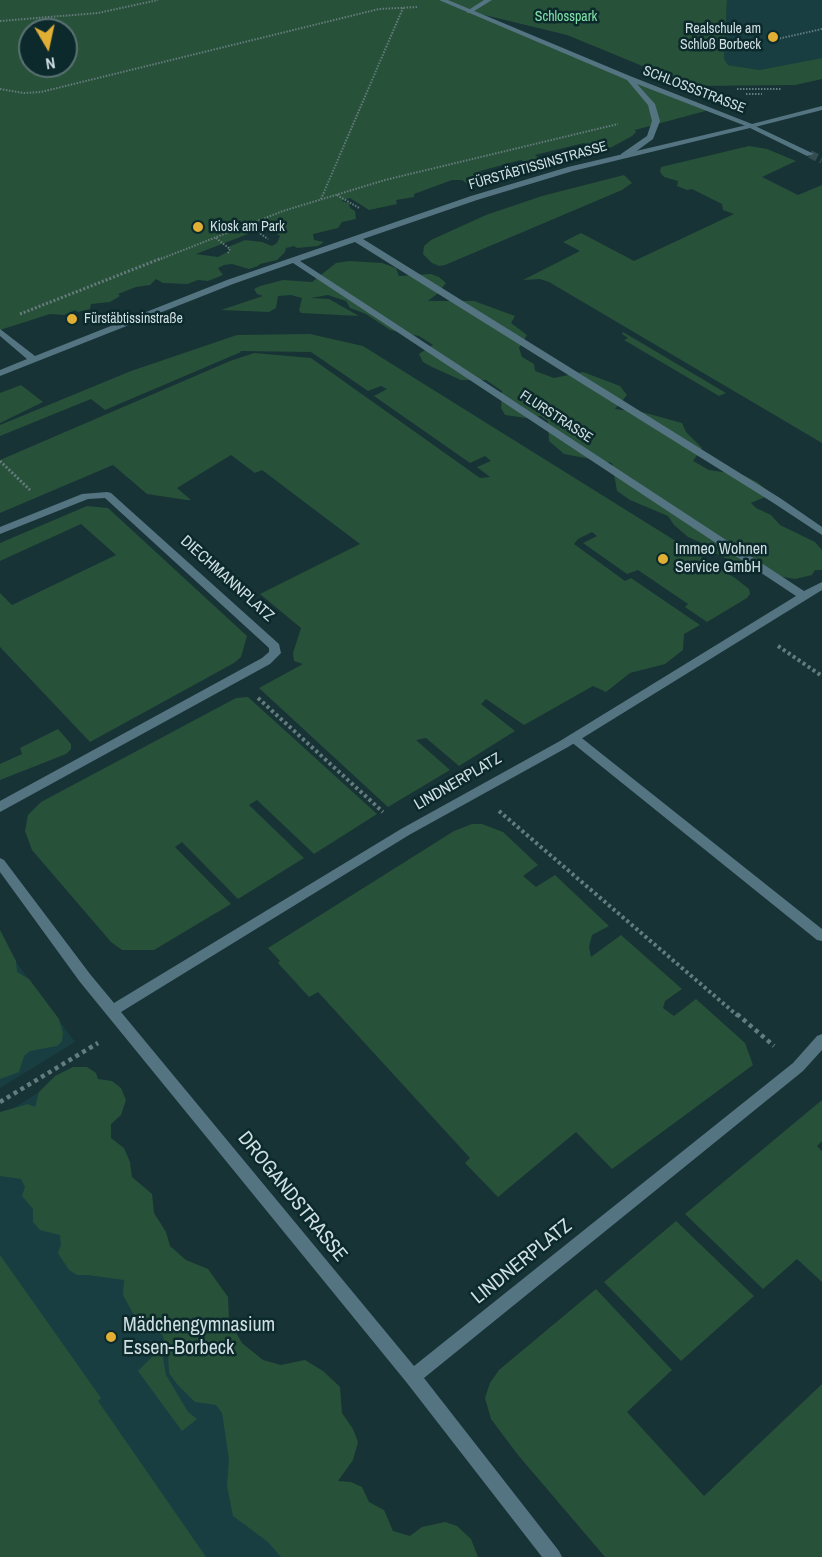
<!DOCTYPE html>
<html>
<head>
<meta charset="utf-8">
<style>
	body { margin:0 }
	#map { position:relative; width:822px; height:1557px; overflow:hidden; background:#173336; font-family:"Archivo Narrow",sans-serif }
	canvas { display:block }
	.north { position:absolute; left:18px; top:18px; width:60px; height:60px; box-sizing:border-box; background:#0c292c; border:2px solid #5a7274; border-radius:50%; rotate:171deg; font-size:16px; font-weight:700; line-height:24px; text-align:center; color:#cfdfe1 }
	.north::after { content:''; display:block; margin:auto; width:21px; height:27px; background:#e1af34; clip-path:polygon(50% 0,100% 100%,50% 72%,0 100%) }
</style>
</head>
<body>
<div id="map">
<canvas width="822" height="1557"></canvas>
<div class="north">N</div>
</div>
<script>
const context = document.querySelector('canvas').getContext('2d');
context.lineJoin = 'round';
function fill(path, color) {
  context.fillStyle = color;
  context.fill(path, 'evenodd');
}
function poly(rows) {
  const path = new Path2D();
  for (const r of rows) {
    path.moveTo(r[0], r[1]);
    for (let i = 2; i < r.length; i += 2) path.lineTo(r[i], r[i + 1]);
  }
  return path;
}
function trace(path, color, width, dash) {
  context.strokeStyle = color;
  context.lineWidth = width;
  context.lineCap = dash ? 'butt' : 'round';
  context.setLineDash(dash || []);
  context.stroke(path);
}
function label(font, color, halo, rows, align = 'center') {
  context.font = font + ' "Archivo Narrow",sans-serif';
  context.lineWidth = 5;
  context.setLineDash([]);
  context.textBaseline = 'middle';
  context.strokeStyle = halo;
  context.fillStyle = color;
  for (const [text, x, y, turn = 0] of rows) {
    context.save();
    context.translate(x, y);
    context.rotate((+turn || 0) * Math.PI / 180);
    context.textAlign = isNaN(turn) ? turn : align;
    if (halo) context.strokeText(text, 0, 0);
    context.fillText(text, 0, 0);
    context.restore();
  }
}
const built = poly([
	[727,0,822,0,822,58,759,70,728,65,724,59],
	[0,930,16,962,75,1042,0,1088],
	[39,1092,386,1557,0,1557,0,1117]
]);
const green = poly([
	[0,0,727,0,724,59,728,65,759,70,822,58,822,79,795,85,696,86,674,79,567,35,472,12,623,78,709,110,635,130,636,132,632,136,612,147,595,152,584,143,535,155,546,164,534,168,521,160,480,171,492,180,472,187,462,180,452,180,414,194,414,197,396,200,397,204,369,210,350,198,341,201,349,203,350,208,355,211,356,219,342,222,338,228,313,234,314,240,324,242,318,246,297,248,294,246,286,248,285,252,277,260,260,264,258,266,249,269,232,264,224,265,218,268,223,275,208,281,198,280,187,284,163,283,156,279,150,285,136,287,118,294,120,296,110,302,91,304,90,309,78,312,75,310,64,315,50,314,0,330],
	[30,30,66,30,66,66,30,66],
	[274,224,280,228,277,234,280,236,277,243,272,246,262,242,245,240,228,247,231,250,218,257,196,254],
	[749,146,767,149,796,161,762,177,798,195,822,185,822,443,549,282,540,279,523,280,580,251,563,242,581,233,634,261,734,214,723,210,722,204,692,189,687,190,677,186,678,181,664,177,660,172,661,167],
	[624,175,632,183,622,190,445,265,439,266,432,263,423,254,424,246,431,240,486,215,542,196],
	[349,261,382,263,396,268,399,276,431,274,439,277,446,283,437,294,428,301,474,301,515,316,511,323,527,335,519,348,522,357,534,364,535,371,554,378,583,372,620,386,627,395,615,409,642,412,682,423,686,432,702,448,693,461,709,470,743,475,757,482,772,494,751,503,756,508,771,515,780,525,815,542,822,550,822,570,815,570,812,575,795,579,754,572,715,553,704,544,688,537,674,525,668,516,630,500,617,491,612,463,564,454,549,441,548,421,541,416,526,418,505,415,501,408,502,391,486,380,461,380,432,367,423,362,419,354,433,345,419,336,390,330,366,314,350,308,346,301,328,295,311,298,329,299,359,316,301,313,299,310,302,298,291,295,278,296,276,308,269,312,221,310,263,296,257,294,254,289,260,286,283,280,312,282,336,263],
	[623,332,726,393,719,396,624,340,628,338,622,334],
	[310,334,363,346,735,578,749,589,750,594,747,598,707,622,685,607,688,604,638,570,627,574,583,543,597,536,592,532,578,539,574,544,625,581,631,578,700,625,684,634,683,650,665,664,630,673,606,692,593,686,524,725,486,699,481,704,515,731,459,766,426,738,416,740,450,770,388,807,259,688,303,664,294,661,293,653,301,628,260,594,360,544,262,470,255,473,231,455,177,488,191,500,187,500,147,494,113,465,0,513,0,460,230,361,254,353,311,358,480,478,490,477,477,467,491,461,485,456,470,463,374,396,387,389,381,386,368,391,311,352,240,351,241,352,105,410,91,399,0,436,0,425,131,371,237,335],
	[21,385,43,402,0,423,0,393],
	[87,506,108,508,247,636,241,657,234,663,90,742,0,647,0,593,12,605,116,555,81,524,0,561,0,543],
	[248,697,377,814,314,854,257,800,249,805,304,858,238,899,182,842,175,847,231,904,154,950,122,950,111,942,32,850,25,831,28,815,41,802,236,698],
	[58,729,71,744,71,749,66,754,0,780,0,764,22,754,20,748],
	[472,824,482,824,503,832,538,865,523,876,536,887,555,875,609,926,592,935,589,947,591,957,621,935,682,989,665,1001,663,1008,674,1016,696,999,745,1043,753,1065,612,1169,576,1132,498,1197,465,1163,470,1158,318,992,309,997,278,963,280,961,268,948,454,831],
	[0,930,16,961,17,972,29,979,59,1019,63,1033,62,1041,57,1046,30,1051,24,1056,19,1072,0,1079],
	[73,1067,87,1067,96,1073,98,1079,112,1081,121,1088,126,1100,121,1115,111,1124,111,1138,124,1148,130,1162,132,1177,152,1194,154,1213,166,1232,170,1246,186,1260,208,1269,228,1297,229,1320,242,1343,263,1360,281,1365,305,1360,323,1371,340,1387,342,1413,353,1429,358,1442,353,1460,338,1481,351,1482,362,1487,369,1502,384,1510,393,1531,410,1536,422,1527,445,1522,457,1526,471,1539,478,1557,281,1557,268,1542,233,1516,227,1486,229,1459,222,1413,216,1405,195,1402,177,1384,169,1373,168,1352,162,1334,141,1328,123,1295,124,1280,88,1275,77,1275,69,1270,58,1253,61,1245,60,1235,40,1230,33,1222,33,1209,22,1196,25,1187,21,1179,0,1176,0,1112,28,1104,35,1107,39,1092,55,1076],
	[822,1100,822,1141,817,1146,822,1151,822,1282,797,1259,763,1289,685,1214],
	[676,1221,754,1296,681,1361,604,1282],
	[0,1255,101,1398,98,1401,206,1557,0,1557],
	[596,1289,672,1370,627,1412,704,1496,822,1384,822,1557,605,1557,518,1455,491,1419,485,1398,490,1383,499,1370],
	[162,1352,166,1375,188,1412,197,1419,182,1431,138,1371,155,1354]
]);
const minorTunnel = poly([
	[810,154,822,160]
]);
const pathFar3 = poly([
	[0,21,98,13,158,0],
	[775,41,773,40,822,29],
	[0,89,24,93,41,92,379,9,418,7],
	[737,89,781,89],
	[746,94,762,94],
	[337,195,359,208],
	[321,199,403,8],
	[248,225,268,239],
	[216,238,230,249,228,253],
	[158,260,283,211,385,180,618,124]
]);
const pathFar2 = poly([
	[20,314,162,258],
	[0,461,30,490]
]);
const pathFar1 = poly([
	[778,646,822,676],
	[258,698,383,812],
	[499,811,738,1016]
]);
const path = poly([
	[737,1014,774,1046],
	[0,1102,98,1043]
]);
const service = poly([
	[574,734,578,735,822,929,822,941,817,940,570,741,568,738,570,735,574,734]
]);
const minor = poly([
	[484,0,492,0,471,13,467,13,467,11,484,0],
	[751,124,814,154,807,156,750,128,573,171,477,200,363,239,780,498,822,527,822,535,772,502,355,242,300,261,804,591,822,582,822,590,568,747,409,835,121,1012,414,1366,793,1063,817,1036,822,1034,822,1050,803,1071,424,1378,559,1551,562,1557,542,1557,407,1383,80,982,0,872,0,858,4,860,90,974,114,1003,401,829,560,741,796,596,293,263,233,284,0,376,0,370,27,359,0,336,0,329,35,356,227,280,471,196,568,167,751,124],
	[107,492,111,493,279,644,281,653,270,664,0,812,0,801,262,658,269,652,269,648,105,498,88,499,0,534,0,527,82,494,107,492]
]);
const tertiary = poly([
	[439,0,448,0,630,76,752,124,822,106,822,110,751,128,637,84,655,104,660,121,653,139,627,158,621,158,621,154,647,136,652,121,648,105,627,80,439,0]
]);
const markers = [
	[773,37,6,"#e1af34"],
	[198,227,6,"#e1af34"],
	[72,319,6,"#e1af34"],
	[663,559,6,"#e1af34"],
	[111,1337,6,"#e1af34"]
];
const farParknames = [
	["Schlosspark",566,17]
];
const farPoinames = [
	["Realschule am",761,29,"right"],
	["Schloß Borbeck",761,45,"right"],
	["Kiosk am Park",210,227],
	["Fürstäbtissinstraße",84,319]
];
const farStreetnames = [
	["SCHLOSSSTRASSE",694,90,21],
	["FÜRSTÄBTISSINSTRASSE",538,166,-16],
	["FLURSTRASSE",556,417,33]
];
const poiNames = [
	["Immeo Wohnen",675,550],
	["Service GmbH",675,568]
];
const streetNames = [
	["DIECHMANNPLATZ",227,579,42],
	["LINDNERPLATZ",458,782,-30]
];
const nearStreetnames = [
	["DROGANDSTRASSE",292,1197,51],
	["LINDNERPLATZ",522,1262,-39]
];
const nearPoinames = [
	["Mädchengymnasium",123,1326],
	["Essen-Borbeck",123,1349]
];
fill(built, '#183e42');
fill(green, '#285139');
trace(minorTunnel, '#334d50', 8, [8, 4]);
trace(pathFar3, '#657c7e', 2, [1.5, 1.5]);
trace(pathFar2, '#657c7e', 3, [2, 2]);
trace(pathFar1, '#657c7e', 4, [3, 3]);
trace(path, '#657c7e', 4.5, [4, 4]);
fill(service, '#557482');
fill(minor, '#557482');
fill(tertiary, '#557482');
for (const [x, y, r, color] of markers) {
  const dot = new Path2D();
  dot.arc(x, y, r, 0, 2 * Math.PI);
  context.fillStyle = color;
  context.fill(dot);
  trace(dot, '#0c292c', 2);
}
label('14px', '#81e1a8', '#0c292c', farParknames);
label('14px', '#cfdfe1', '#0c292c', farPoinames, 'left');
label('14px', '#cfdfe1', '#0c292c', farStreetnames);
label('16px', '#cfdfe1', '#0c292c', poiNames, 'left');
label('16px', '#cfdfe1', '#0c292c', streetNames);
label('20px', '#cfdfe1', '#0c292c', nearStreetnames);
label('20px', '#cfdfe1', '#0c292c', nearPoinames, 'left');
</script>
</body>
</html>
